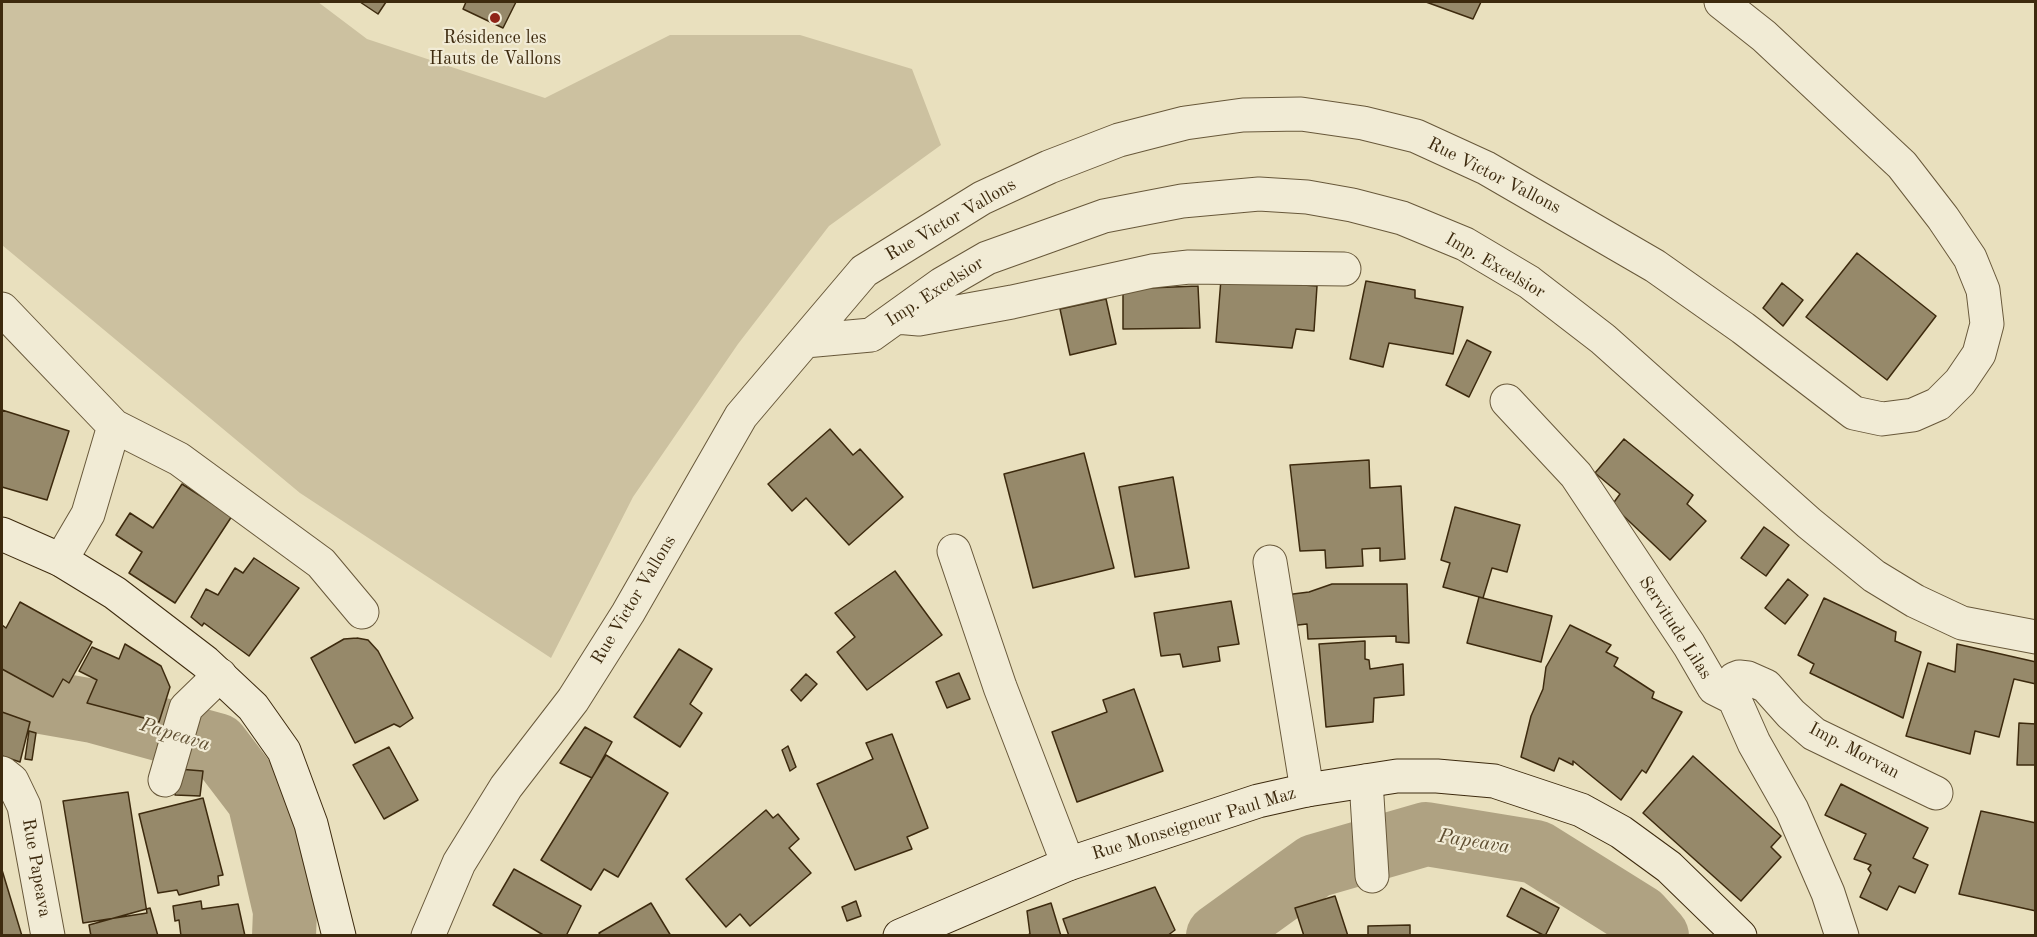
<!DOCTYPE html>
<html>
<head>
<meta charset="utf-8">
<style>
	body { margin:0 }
	#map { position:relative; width:2037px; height:937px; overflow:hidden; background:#e9e0be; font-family:"Old Standard TT",serif }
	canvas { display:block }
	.frame { position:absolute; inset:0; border:3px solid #3d2a0e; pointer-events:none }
</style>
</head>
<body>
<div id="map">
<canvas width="2037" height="937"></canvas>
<div class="frame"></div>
</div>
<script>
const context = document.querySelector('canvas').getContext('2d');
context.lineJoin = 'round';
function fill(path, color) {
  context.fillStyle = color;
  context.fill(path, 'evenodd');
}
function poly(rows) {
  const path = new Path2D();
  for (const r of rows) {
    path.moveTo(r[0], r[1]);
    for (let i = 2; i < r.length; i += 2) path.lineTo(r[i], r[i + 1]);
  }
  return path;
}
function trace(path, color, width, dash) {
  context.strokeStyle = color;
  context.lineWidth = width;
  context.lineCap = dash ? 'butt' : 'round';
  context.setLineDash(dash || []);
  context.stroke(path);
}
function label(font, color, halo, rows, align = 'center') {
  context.font = font + ' "Old Standard TT",serif';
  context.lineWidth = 4.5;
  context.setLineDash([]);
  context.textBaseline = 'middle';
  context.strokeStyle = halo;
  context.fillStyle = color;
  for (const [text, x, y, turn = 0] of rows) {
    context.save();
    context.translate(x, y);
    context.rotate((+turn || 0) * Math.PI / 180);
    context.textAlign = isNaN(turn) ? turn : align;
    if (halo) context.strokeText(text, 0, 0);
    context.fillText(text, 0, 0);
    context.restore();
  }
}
const green = poly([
	[2,2,318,2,367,39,545,98,670,35,800,35,912,69,941,145,829,226,738,344,633,497,551,658,300,493,2,245]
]);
const river = poly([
	[2,695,93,711,217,745,259,800,285,911,284,936],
	[1218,936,1315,866,1426,834,1536,852,1640,917,1657,936]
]);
const building = poly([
	[360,2,386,2,378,14,360,2],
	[466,2,516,2,503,28,463,9,466,2],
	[1426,2,1481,2,1473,19,1426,2],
	[1857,253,1936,316,1887,380,1806,317,1857,253],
	[1221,279,1317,286,1314,331,1296,329,1292,348,1216,342,1221,279],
	[1366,281,1415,290,1415,298,1463,307,1453,354,1389,343,1383,367,1350,359,1366,281],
	[1782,283,1803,300,1783,326,1763,308,1782,283],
	[1198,286,1200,328,1123,329,1123,289,1198,286],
	[1106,299,1116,344,1070,355,1060,309,1106,299],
	[1467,340,1491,352,1469,397,1446,385,1467,340],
	[2,410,69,431,47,500,2,487,2,410],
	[830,429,853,455,860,449,903,497,849,545,806,498,792,511,768,484,830,429],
	[1624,439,1693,495,1687,504,1706,521,1670,560,1612,505,1620,494,1595,473,1624,439],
	[1084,453,1114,568,1033,588,1004,474,1084,453],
	[1369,460,1370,488,1401,486,1405,559,1380,561,1380,548,1362,549,1363,566,1326,568,1325,550,1300,551,1290,465,1369,460],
	[1173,477,1189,568,1135,577,1119,487,1173,477],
	[182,484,232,516,175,603,129,573,142,552,116,535,130,513,153,528,182,484],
	[1455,507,1520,525,1507,572,1492,568,1483,598,1443,587,1450,563,1441,560,1455,507],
	[1764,527,1789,545,1766,576,1741,558,1764,527],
	[254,558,299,588,249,656,204,623,202,626,191,617,206,589,218,595,235,568,243,573,254,558],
	[895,571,942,635,867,690,837,652,855,637,835,613,895,571],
	[1788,579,1808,595,1785,624,1765,608,1788,579],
	[1332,584,1407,584,1409,643,1396,642,1396,636,1308,639,1307,624,1289,626,1285,595,1309,592,1332,584],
	[1479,597,1552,616,1541,662,1467,643,1479,597],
	[1824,598,1896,632,1895,641,1921,652,1903,718,1810,673,1814,664,1798,655,1824,598],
	[1231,601,1239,644,1218,647,1220,661,1183,667,1180,654,1161,656,1154,613,1231,601],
	[20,602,92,642,69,683,63,679,53,697,2,669,2,625,6,628,20,602],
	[1570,625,1611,645,1606,652,1618,658,1614,666,1654,692,1652,698,1682,712,1646,773,1642,770,1621,800,1573,761,1573,765,1559,758,1554,771,1521,757,1531,716,1543,689,1546,667,1570,625],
	[357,638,368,640,378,651,413,718,400,727,394,724,355,743,311,658,344,639,357,638],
	[1365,641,1365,659,1369,660,1370,669,1403,664,1404,695,1374,698,1373,722,1326,727,1319,644,1365,641],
	[125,644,161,666,170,687,159,722,87,703,97,680,79,671,92,647,119,659,125,644],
	[1957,644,2036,662,2036,684,2014,679,1999,737,1975,731,1970,754,1906,736,1928,663,1955,672,1957,644],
	[679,649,712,669,690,704,702,713,680,747,634,717,679,649],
	[959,673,970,699,947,708,936,682,959,673],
	[806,674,817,684,801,701,791,690,806,674],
	[1134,689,1163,771,1077,802,1052,732,1107,712,1103,700,1134,689],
	[2,712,30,722,20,762,2,756,2,712],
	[2019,723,2036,724,2036,765,2017,765,2019,723],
	[585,727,612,742,592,778,560,763,585,727],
	[29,731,36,733,32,760,25,759,29,731],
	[892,734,928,828,907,837,912,849,855,870,817,784,873,759,866,743,892,734],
	[788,746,796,767,790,771,782,750,788,746],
	[389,747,418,800,384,819,353,765,389,747],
	[606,755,668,793,618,877,604,869,591,890,541,860,606,755],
	[1693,756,1781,836,1771,847,1781,857,1741,901,1643,813,1693,756],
	[178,769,203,771,200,796,175,795,178,769],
	[1841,784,1928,828,1913,858,1928,865,1915,893,1899,886,1887,910,1860,897,1871,873,1868,869,1871,865,1854,859,1866,834,1825,815,1841,784],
	[128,792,147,913,83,923,63,801,128,792],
	[203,798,223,875,218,876,219,885,179,895,177,890,158,893,139,814,203,798],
	[766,810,773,818,778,814,799,839,789,848,811,873,750,926,740,914,726,927,686,879,766,810],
	[1981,811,2036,823,2036,911,1959,894,1981,811],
	[514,869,581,906,566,936,545,936,493,905,514,869],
	[2,870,22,936,2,936,2,870],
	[1155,887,1175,930,1167,936,1069,936,1063,919,1155,887],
	[1521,888,1559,908,1545,936,1507,916,1521,888],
	[1335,896,1348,936,1304,936,1295,908,1335,896],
	[201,901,202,909,238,904,245,936,181,936,179,920,175,921,173,906,201,901],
	[856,901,861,916,847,921,842,907,856,901],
	[651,903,671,936,601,936,599,933,651,903],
	[1051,903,1061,936,1025,936,1030,934,1027,911,1051,903],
	[150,908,158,936,91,936,89,925,150,908],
	[1410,925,1410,936,1368,936,1368,926,1410,925]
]);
const street = poly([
	[2,309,114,426,88,514,61,560],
	[896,317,919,319,1012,302,1152,271,1189,267,1344,269],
	[805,341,871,335,942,284,987,258,1104,216,1182,201,1259,194,1307,197,1352,205,1402,218,1465,244,1529,282,1603,339,1809,523,1874,576,1915,601,1962,623,2036,637],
	[1507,401,1576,475,1689,645,1714,688,1734,698,1754,743,1792,810,1828,893,1842,936],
	[114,426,179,459,321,563,362,612],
	[954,551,1000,687,1068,864],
	[1270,562,1307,790],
	[1734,698,1734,679,1739,677,1748,678,1766,686,1791,714,1814,734,1936,793],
	[2,773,12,781,24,806,48,936],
	[165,780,186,708,220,675],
	[1366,781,1372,876],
	[428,936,459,863,506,787,573,700,628,613,741,416,864,271,982,198,1049,167,1119,140,1185,123,1243,115,1301,114,1363,123,1416,136,1486,168,1655,266,1743,328,1854,413,1882,419,1913,415,1938,404,1960,382,1979,354,1987,324,1983,290,1970,258,1943,218,1902,165,1764,36,1721,2]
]);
const secondary = poly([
	[2,534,61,560,115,593,205,662,253,707,284,751,311,824,339,936],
	[900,936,1068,864,1258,801,1307,790,1397,776,1437,776,1494,781,1581,810,1621,832,1669,867,1740,936]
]);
const markers = [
	[495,18,6,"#8f2418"]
];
const poiNames = [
	["Résidence les",495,38],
	["Hauts de Vallons",495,59]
];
const streetNames = [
	["Rue Victor Vallons",1494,176,27],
	["Rue Victor Vallons",951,220,-30],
	["Imp. Excelsior",1495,266,30],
	["Imp. Excelsior",935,292,-33],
	["Rue Victor Vallons",634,600,-59],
	["Servitude Lilas",1675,628,57],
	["Imp. Morvan",1854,751,28],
	["Rue Monseigneur Paul Maz",1194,824,-17],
	["Rue Papeava",36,868,80]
];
const waterNames = [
	["Papeava",175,735,17],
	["Papeava",1474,842,9]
];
fill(green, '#ccc1a0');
trace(river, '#afa282', 64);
fill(building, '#96896a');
trace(building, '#3d2a0e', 1.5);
trace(street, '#68583a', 35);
trace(secondary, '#3d2a0e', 35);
trace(street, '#f1ebd5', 33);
trace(secondary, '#f1ebd5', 33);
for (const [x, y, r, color] of markers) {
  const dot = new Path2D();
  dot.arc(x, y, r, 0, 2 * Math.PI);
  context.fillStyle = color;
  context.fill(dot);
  trace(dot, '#f1ebd5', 2);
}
label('18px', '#3d2a0e', '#f1ebd5', poiNames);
label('18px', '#3d2a0e', '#f1ebd5', streetNames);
label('italic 20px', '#5f4e31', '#f1ebd5', waterNames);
</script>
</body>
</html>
